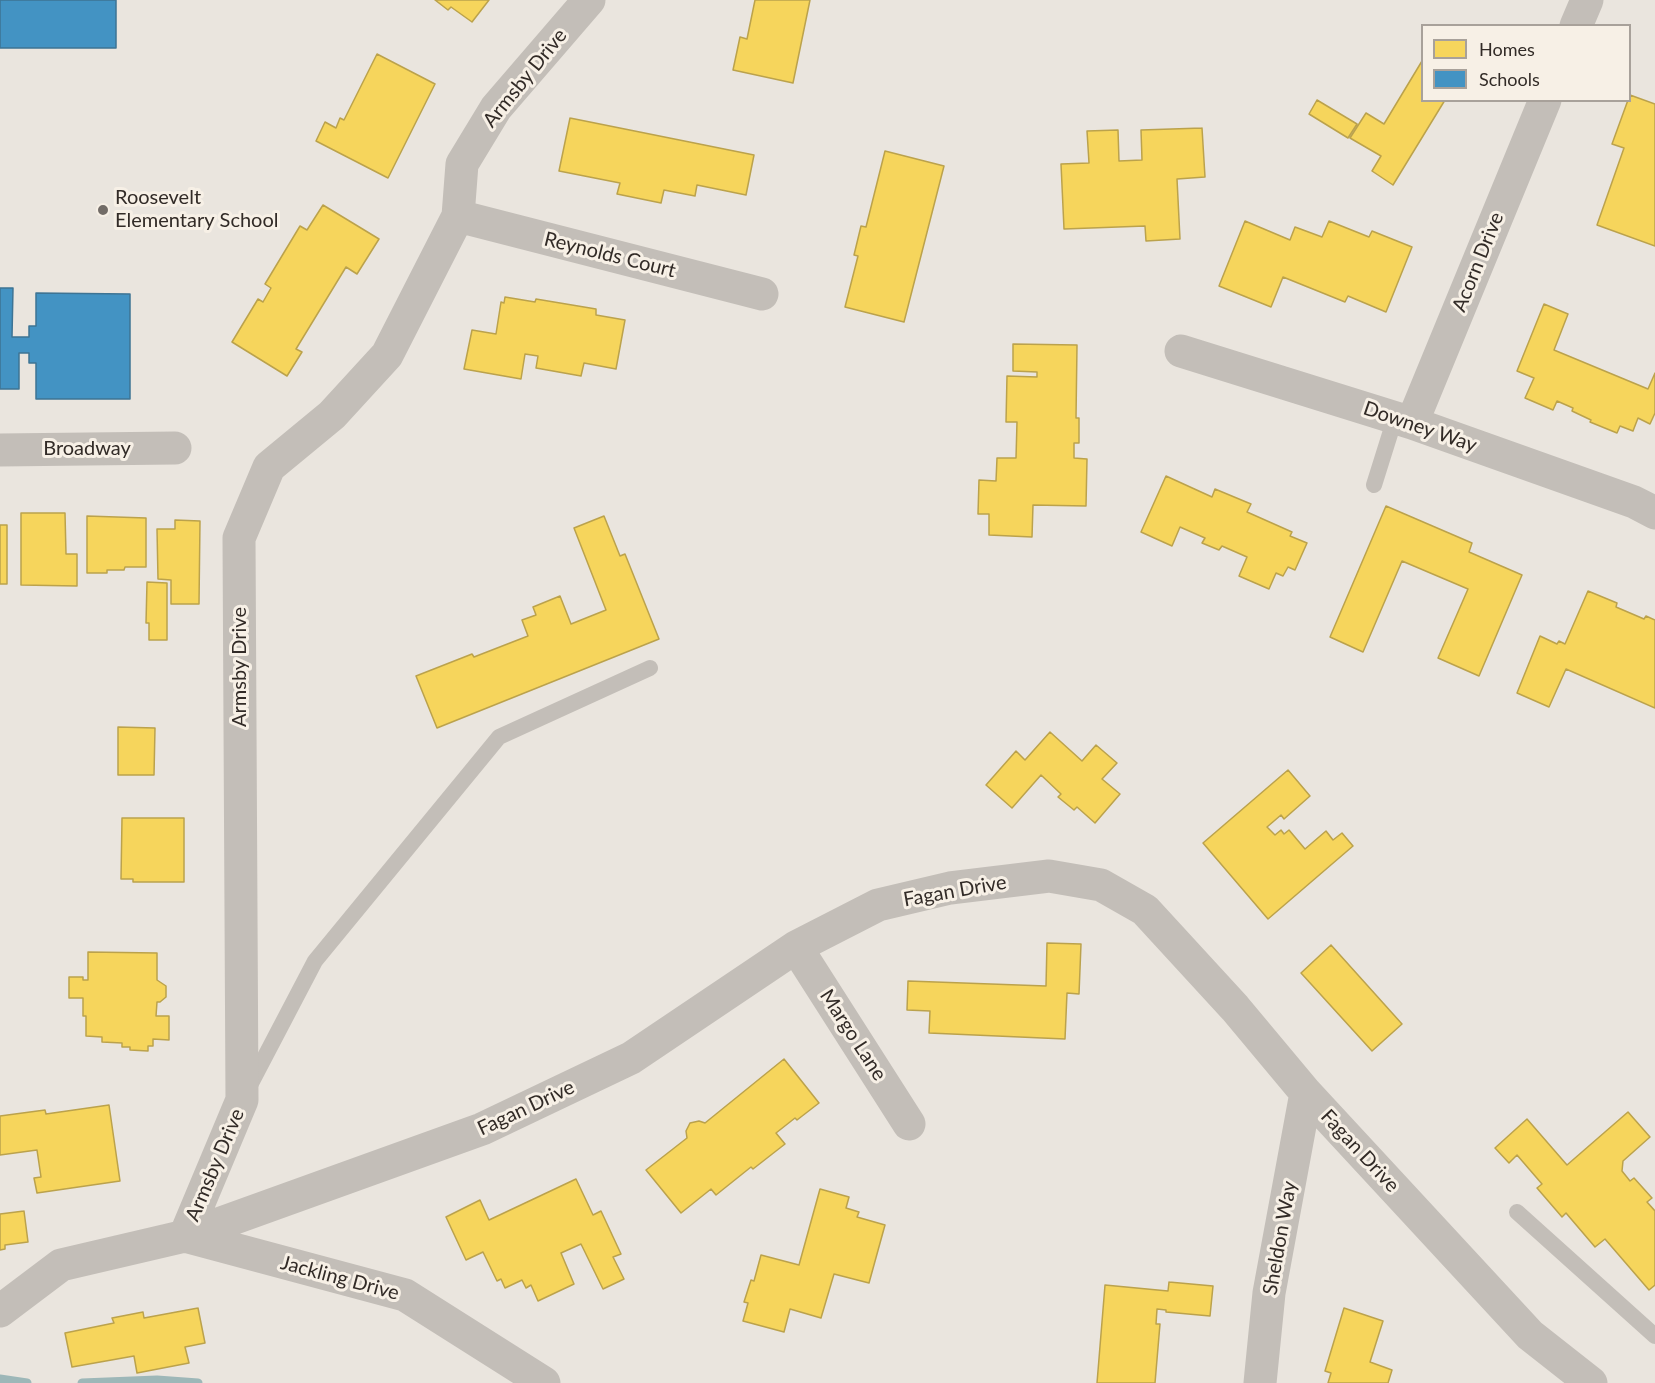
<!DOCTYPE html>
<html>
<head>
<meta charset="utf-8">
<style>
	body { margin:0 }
	#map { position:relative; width:1655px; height:1383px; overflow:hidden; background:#eae5de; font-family:Lato,sans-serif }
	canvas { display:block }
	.legend { position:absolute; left:1421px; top:24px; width:210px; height:78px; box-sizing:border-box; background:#f7f0e6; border:2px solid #a8a19a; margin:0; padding:8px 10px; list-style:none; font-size:18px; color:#322b27 }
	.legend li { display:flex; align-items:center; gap:12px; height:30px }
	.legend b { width:30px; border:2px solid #a8a19a }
</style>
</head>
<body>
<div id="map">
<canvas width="1655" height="1383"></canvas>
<ul class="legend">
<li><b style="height:16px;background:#f6d55c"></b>Homes</li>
<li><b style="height:16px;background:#4393c3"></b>Schools</li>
</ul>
</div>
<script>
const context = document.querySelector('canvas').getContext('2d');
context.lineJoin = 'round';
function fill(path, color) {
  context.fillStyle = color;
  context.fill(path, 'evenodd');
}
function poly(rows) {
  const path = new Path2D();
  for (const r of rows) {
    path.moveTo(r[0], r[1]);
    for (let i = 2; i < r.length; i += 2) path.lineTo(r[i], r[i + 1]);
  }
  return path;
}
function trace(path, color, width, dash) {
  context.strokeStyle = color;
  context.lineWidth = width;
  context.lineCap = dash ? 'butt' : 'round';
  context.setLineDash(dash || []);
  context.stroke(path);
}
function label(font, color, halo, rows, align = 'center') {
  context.font = font + ' Lato,sans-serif';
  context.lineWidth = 6;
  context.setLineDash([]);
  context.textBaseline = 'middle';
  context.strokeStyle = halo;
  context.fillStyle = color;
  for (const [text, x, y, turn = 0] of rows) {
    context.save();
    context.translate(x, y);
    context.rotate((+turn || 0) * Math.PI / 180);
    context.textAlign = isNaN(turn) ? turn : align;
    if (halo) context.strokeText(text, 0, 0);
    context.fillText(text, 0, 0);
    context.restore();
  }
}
const homes = poly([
	[435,0,489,0,472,22,451,7,448,10,435,0],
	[755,0,810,0,793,83,733,70,740,37,747,39,755,0],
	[377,54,435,84,388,178,316,141,325,122,336,128,340,118,344,120,377,54],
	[1422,61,1422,100,1445,100,1393,185,1372,171,1381,156,1350,138,1366,113,1384,124,1422,61],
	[1630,95,1655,104,1655,246,1597,225,1624,148,1612,144,1628,100,1630,100,1630,95],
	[1317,100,1357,124,1348,138,1309,114,1317,100],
	[570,118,754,155,746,195,697,185,695,196,664,190,661,203,617,194,620,183,559,171,570,118],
	[1202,128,1205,177,1177,179,1180,239,1146,241,1145,226,1064,229,1061,164,1089,163,1087,131,1118,130,1119,161,1142,160,1141,130,1202,128],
	[885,151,944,166,904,322,845,307,858,256,854,255,861,226,866,227,885,151],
	[323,205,379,239,357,274,346,267,296,349,302,352,287,376,232,342,258,299,263,302,271,288,265,284,300,226,307,230,323,205],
	[1245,221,1290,240,1295,227,1322,237,1329,221,1369,237,1372,231,1412,247,1386,312,1348,296,1345,302,1283,277,1271,307,1219,286,1245,221],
	[505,297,535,302,536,299,596,309,596,315,625,320,616,369,584,363,581,376,536,368,538,356,525,354,521,379,464,369,472,330,496,334,501,302,504,303,505,297],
	[1544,304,1568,314,1554,350,1648,389,1655,373,1655,413,1650,424,1638,418,1633,431,1620,426,1617,433,1590,422,1591,420,1572,411,1573,408,1557,401,1553,410,1525,398,1534,378,1517,371,1544,304],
	[1013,344,1077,345,1076,418,1079,418,1079,443,1074,443,1074,458,1087,459,1086,506,1033,505,1032,537,989,535,989,514,978,514,979,480,996,481,997,458,1016,458,1017,422,1006,422,1007,376,1037,377,1037,372,1013,371,1013,344],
	[1166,476,1212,497,1215,489,1251,504,1247,512,1292,532,1290,536,1307,543,1295,570,1288,567,1283,576,1276,573,1269,589,1239,576,1247,557,1222,546,1219,550,1202,543,1205,538,1180,527,1172,546,1141,532,1166,476],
	[1386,506,1472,543,1469,552,1522,575,1479,676,1438,658,1468,589,1402,561,1363,652,1330,637,1386,506],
	[21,513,65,513,66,554,77,554,77,586,21,585,21,513],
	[87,516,146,518,146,567,125,567,124,570,107,570,107,573,87,573,87,516],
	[604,516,620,556,625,554,659,639,437,728,416,676,472,654,474,657,528,636,522,620,536,615,533,607,560,596,571,624,606,610,574,528,604,516],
	[175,520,200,521,199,604,171,604,171,580,158,579,157,529,175,529,175,520],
	[0,525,7,525,7,584,0,584,0,525],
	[147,582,167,583,167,640,149,640,149,623,146,623,147,582],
	[1588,591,1617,603,1616,607,1644,619,1646,616,1655,620,1655,708,1566,669,1549,707,1517,693,1540,636,1557,644,1559,641,1565,644,1588,591],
	[118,727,155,728,154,775,118,775,118,727],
	[1050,732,1082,761,1096,745,1117,763,1102,779,1120,794,1095,823,1077,807,1074,810,1058,797,1061,794,1041,775,1012,808,986,785,1016,751,1025,760,1050,732],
	[1288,770,1310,796,1284,819,1281,815,1267,827,1275,835,1281,830,1284,834,1289,830,1305,849,1326,831,1333,840,1342,833,1353,846,1268,919,1203,843,1288,770],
	[122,818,184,818,184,882,133,882,133,879,121,879,122,818],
	[1047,943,1081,944,1079,994,1067,993,1065,1039,929,1033,930,1011,907,1010,908,981,1046,986,1047,943],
	[1331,945,1402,1024,1372,1051,1301,973,1331,945],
	[88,952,157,953,157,980,166,986,166,997,160,1002,157,1002,156,1016,169,1016,169,1040,153,1039,153,1046,148,1046,148,1051,130,1050,130,1047,122,1047,122,1043,102,1042,102,1037,86,1036,86,1016,83,1016,83,998,69,998,69,977,83,977,83,980,88,980,88,952],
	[784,1059,819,1103,797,1120,795,1118,776,1133,785,1144,753,1169,751,1167,716,1195,711,1189,681,1213,646,1170,687,1138,686,1131,690,1123,699,1121,705,1123,784,1059],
	[109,1105,120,1181,37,1193,34,1178,41,1177,37,1150,0,1155,0,1116,45,1110,46,1114,109,1105],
	[1628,1112,1650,1137,1623,1161,1622,1171,1630,1181,1634,1178,1652,1198,1647,1202,1655,1211,1655,1285,1649,1290,1605,1239,1595,1247,1566,1213,1562,1217,1537,1188,1542,1184,1517,1155,1509,1163,1495,1148,1527,1119,1567,1165,1628,1112],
	[576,1179,593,1215,601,1211,621,1254,613,1257,624,1279,603,1289,581,1244,561,1253,574,1284,538,1301,531,1285,526,1288,522,1280,505,1288,501,1279,497,1281,483,1252,466,1260,446,1217,480,1200,489,1220,576,1179],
	[820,1189,849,1197,846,1208,859,1212,857,1217,885,1225,869,1283,834,1274,821,1318,790,1309,784,1332,743,1321,748,1303,744,1302,751,1280,754,1281,761,1255,799,1265,820,1189],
	[24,1211,28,1242,5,1245,5,1249,0,1250,0,1214,24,1211],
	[1169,1282,1213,1286,1210,1316,1166,1312,1166,1310,1157,1309,1156,1324,1160,1324,1155,1383,1097,1383,1105,1285,1168,1291,1169,1282],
	[198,1308,205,1343,185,1347,189,1363,137,1373,134,1356,72,1367,65,1333,114,1323,112,1318,143,1312,144,1318,198,1308],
	[1344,1308,1383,1321,1370,1362,1392,1370,1388,1383,1328,1383,1331,1373,1325,1371,1344,1308]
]);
const schools = poly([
	[0,0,116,0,116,48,0,48,0,0],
	[0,288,13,288,12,337,29,337,29,326,36,326,36,293,130,294,130,399,36,399,36,363,29,363,29,353,19,353,19,389,0,389,0,288]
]);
const stream = poly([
	[0,1379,27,1383],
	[82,1383,157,1380,198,1383]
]);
const service = poly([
	[1374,485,1395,418],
	[248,1089,315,961,499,737,650,668],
	[1517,1212,1655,1336]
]);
const minor = poly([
	[1576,26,1587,0],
	[458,216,762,294],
	[1181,351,1412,423,1634,502,1655,513],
	[1412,423,1545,100],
	[0,450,175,448],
	[796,947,909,1124],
	[185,1236,482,1129,631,1058,796,947,878,905,950,888,1049,876,1101,885,1145,910,1235,1008,1306,1093,1530,1335,1591,1383],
	[185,1236,405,1295,544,1383],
	[0,1311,61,1265,185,1236,242,1100,239,538,269,467,332,415,387,355,458,216,462,164,496,108,589,0],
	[1260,1383,1269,1293,1306,1093]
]);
const markers = [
	[103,210,6,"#726c67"]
];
const streetNames = [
	["Armsby Drive",525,78,-51],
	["Reynolds Court",610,255,14],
	["Acorn Drive",1478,262,-68],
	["Downey Way",1420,427,19],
	["Broadway",87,449],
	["Armsby Drive",240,667,-90],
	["Fagan Drive",955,891,-10],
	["Margo Lane",853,1035,57],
	["Fagan Drive",526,1108,-25],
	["Fagan Drive",1360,1151,47],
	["Armsby Drive",215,1165,-67],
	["Sheldon Way",1280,1238,-80],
	["Jackling Drive",340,1278,15]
];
const poiNames = [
	["Roosevelt",115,198],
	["Elementary School",115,221]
];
fill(homes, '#f6d55c');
trace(homes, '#bba24c', 1.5);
fill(schools, '#4393c3');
trace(schools, '#3e7494', 1.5);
trace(stream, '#9db7b8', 9);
trace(service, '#c3beb8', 16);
trace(minor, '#c3beb8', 33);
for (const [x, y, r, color] of markers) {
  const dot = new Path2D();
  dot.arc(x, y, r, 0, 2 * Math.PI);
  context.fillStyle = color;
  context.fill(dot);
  trace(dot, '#f7f0e6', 2);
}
label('20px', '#322b27', '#f7f0e6', streetNames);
label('20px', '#322b27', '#f7f0e6', poiNames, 'left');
</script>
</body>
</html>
